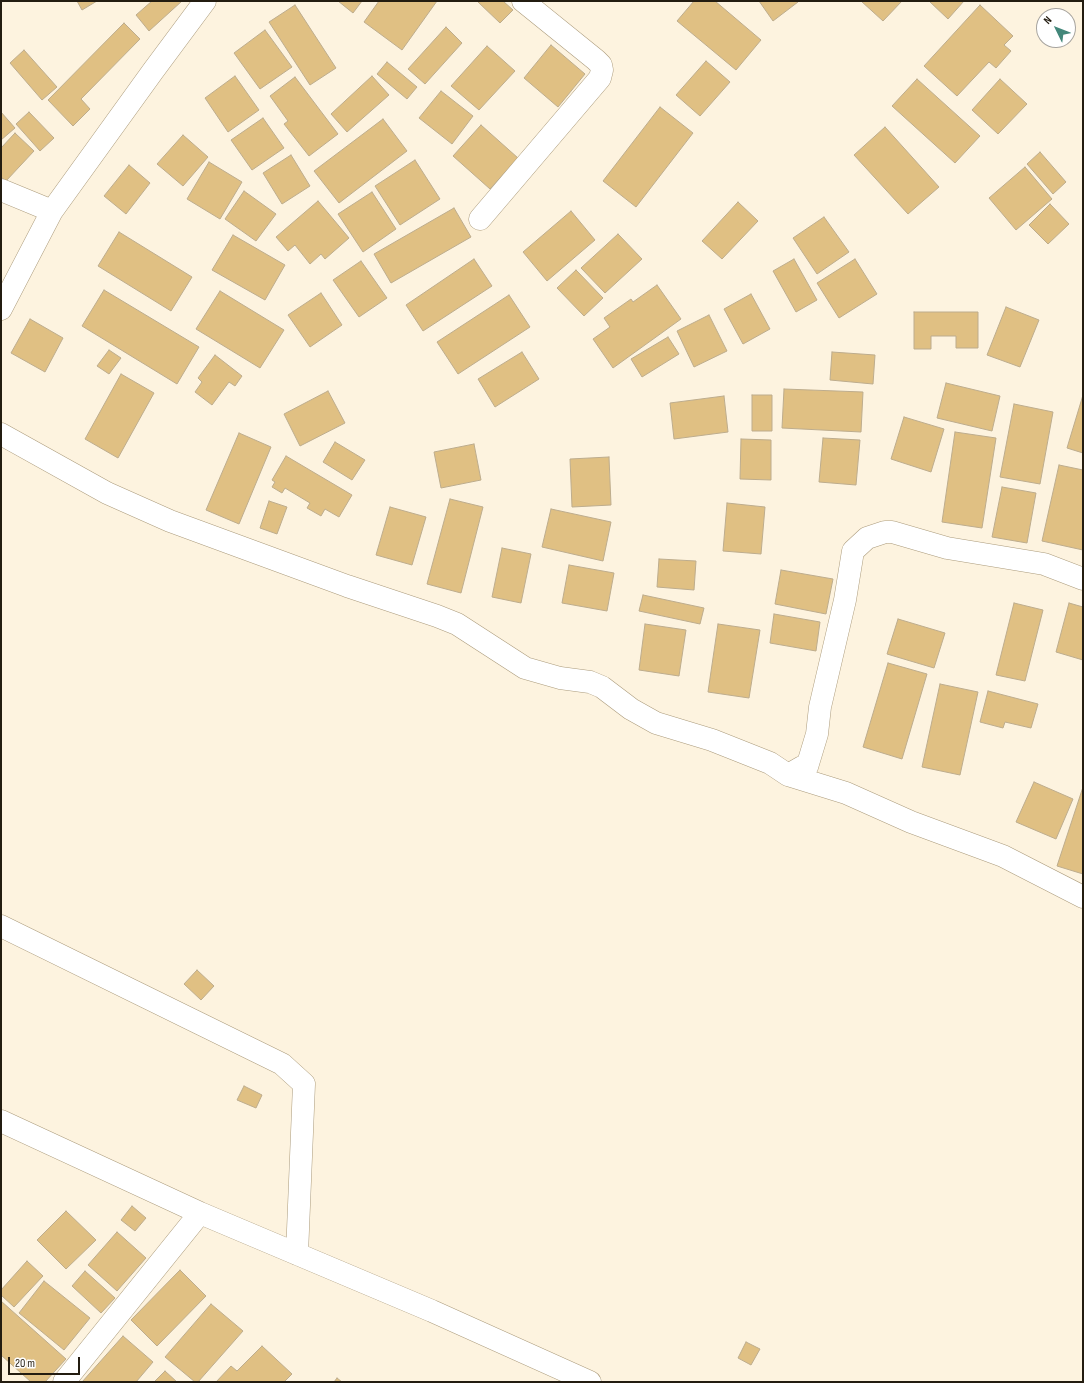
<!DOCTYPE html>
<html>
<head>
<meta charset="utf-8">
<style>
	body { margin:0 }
	#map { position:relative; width:1084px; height:1383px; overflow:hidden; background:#fdf3df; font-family:"Sofia Sans Condensed",sans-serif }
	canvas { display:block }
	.frame { position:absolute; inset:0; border:2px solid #231c10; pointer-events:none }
	.north { position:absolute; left:1036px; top:8px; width:40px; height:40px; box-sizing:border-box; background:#fff; border:1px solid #a7a49f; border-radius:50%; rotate:313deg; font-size:11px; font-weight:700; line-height:16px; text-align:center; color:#231c10 }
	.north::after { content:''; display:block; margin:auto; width:14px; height:18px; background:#43877a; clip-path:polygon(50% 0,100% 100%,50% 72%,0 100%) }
	.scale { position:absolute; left:8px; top:1357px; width:72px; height:18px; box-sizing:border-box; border:2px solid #231c10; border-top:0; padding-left:5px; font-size:12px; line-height:14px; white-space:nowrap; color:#231c10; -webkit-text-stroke:3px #fff; paint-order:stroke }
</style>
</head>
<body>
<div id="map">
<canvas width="1084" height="1383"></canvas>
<div class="frame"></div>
<div class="north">N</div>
<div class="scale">20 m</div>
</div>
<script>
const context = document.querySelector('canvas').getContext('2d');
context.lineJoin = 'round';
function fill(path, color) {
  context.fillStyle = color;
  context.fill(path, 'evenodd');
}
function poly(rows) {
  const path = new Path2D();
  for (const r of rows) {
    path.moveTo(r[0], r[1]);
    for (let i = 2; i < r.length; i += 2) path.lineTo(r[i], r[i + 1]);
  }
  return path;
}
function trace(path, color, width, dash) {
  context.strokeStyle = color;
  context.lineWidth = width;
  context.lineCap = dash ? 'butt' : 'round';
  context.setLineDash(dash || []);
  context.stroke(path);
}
const building = poly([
	[77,1,97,1,82,10,77,1],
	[152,1,182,1,149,31,136,15,152,1],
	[338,1,362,1,353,13,338,1],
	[379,1,437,1,402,50,364,22,379,1],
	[479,1,503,1,513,10,500,23,478,2,479,1],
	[694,1,715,1,761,40,736,70,677,21,694,1],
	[759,1,798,1,798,2,773,21,759,1],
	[861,1,902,1,883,21,861,1],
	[929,1,964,1,948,19,929,1],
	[295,5,336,68,310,85,269,22,295,5],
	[980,5,1013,36,1004,45,1011,51,996,68,989,62,957,96,924,66,980,5],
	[124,23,140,39,81,99,90,109,73,126,48,100,124,23],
	[446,27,462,43,425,84,408,69,446,27],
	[265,30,292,67,260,89,234,53,265,30],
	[551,45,585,74,558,107,524,78,551,45],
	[487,46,515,71,479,110,451,86,487,46],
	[24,50,57,87,42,100,10,63,24,50],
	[706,61,730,82,700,116,676,95,706,61],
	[387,62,417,87,407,99,377,74,387,62],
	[235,76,259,110,228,132,205,98,235,76],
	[372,76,389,95,347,132,331,114,372,76],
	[295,77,338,134,309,156,284,124,288,121,270,96,295,77],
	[917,79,980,136,955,163,892,106,917,79],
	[1000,79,1027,104,998,134,972,110,1000,79],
	[441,91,473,116,452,144,419,118,441,91],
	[660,107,693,133,636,207,603,181,660,107],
	[1,112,15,128,1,140,1,112],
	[29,112,54,138,40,151,16,124,29,112],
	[263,118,284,148,252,170,231,140,263,118],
	[383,119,407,151,339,203,314,171,383,119],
	[481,125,518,158,490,189,453,156,481,125],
	[885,127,939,187,908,214,854,155,885,127],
	[15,133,34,151,6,181,1,177,1,148,15,133],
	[183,135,208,157,183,186,157,164,183,135],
	[1040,152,1066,182,1053,194,1027,164,1040,152],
	[291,155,310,186,282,204,263,173,291,155],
	[415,160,440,199,400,225,375,186,415,160],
	[209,162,242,182,220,219,187,199,209,162],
	[129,165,150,183,126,214,104,196,129,165],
	[1025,167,1052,199,1016,230,989,198,1025,167],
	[244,191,276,214,256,241,225,219,244,191],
	[372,192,396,229,363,252,338,214,372,192],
	[318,201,349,238,325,259,321,254,310,264,295,245,288,251,276,237,318,201],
	[738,202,758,221,722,259,702,241,738,202],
	[1050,204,1069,224,1048,244,1029,225,1050,204],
	[454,208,471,237,391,283,374,254,454,208],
	[571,211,595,240,547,281,523,252,571,211],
	[824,217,849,252,817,274,793,238,824,217],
	[119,232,192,277,171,311,98,266,119,232],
	[618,234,642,259,605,293,581,268,618,234],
	[233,235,285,265,265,300,212,270,233,235],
	[474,259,492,286,423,331,406,305,474,259],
	[794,259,817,300,796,312,773,271,794,259],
	[855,259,877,294,839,318,817,283,855,259],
	[361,261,387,298,359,317,333,280,361,261],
	[576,270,603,298,584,316,557,288,576,270],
	[657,285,681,319,613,368,593,339,610,327,604,318,631,299,633,302,657,285],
	[104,290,199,347,177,384,82,326,104,290],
	[220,291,284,330,260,368,196,329,220,291],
	[321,293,342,325,310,347,288,315,321,293],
	[751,294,770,329,743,344,724,309,751,294],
	[509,295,530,327,458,374,437,342,509,295],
	[1006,307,1039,320,1020,367,987,355,1006,307],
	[914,312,978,312,978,348,956,348,956,336,931,336,931,349,914,349,914,312],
	[709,315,727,351,694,367,677,331,709,315],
	[30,319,63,338,45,372,11,353,30,319],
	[668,337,679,354,642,377,631,359,668,337],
	[109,350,121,358,109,374,97,366,109,350],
	[522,352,539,379,495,407,478,379,522,352],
	[832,352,875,355,873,384,830,380,832,352],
	[215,355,242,376,235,386,229,382,212,405,195,392,202,382,198,378,215,355],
	[121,374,154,393,118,458,85,439,121,374],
	[946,383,1000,396,992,431,937,418,946,383],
	[784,389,863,392,861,432,782,428,784,389],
	[328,391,345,423,300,446,284,414,328,391],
	[752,395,772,395,772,431,752,431,752,395],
	[1083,395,1083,453,1067,448,1083,395],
	[724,396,728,432,674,439,670,403,724,396],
	[1014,404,1053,412,1040,484,1000,477,1014,404],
	[904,417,944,429,931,472,891,459,904,417],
	[955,432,996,438,982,528,942,522,955,432],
	[239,433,271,447,239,524,206,510,239,433],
	[823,438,860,440,856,485,819,482,823,438],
	[741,439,771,440,771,480,740,479,741,439],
	[335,442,365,460,352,480,323,462,335,442],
	[474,444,481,480,441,488,434,452,474,444],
	[286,456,352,495,339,517,325,509,321,516,307,508,310,503,285,488,282,493,272,487,275,482,272,480,286,456],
	[609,457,611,505,572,507,570,459,609,457],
	[1059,465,1083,470,1083,550,1042,541,1059,465],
	[1002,487,1036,493,1027,543,992,537,1002,487],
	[450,499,483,507,461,593,427,584,450,499],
	[269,501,287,507,277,534,260,528,269,501],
	[727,503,765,507,761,554,723,551,727,503],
	[390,507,426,517,412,565,376,555,390,507],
	[551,509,611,522,603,561,542,547,551,509],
	[502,548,531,554,521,603,492,597,502,548],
	[659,559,696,561,694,590,657,587,659,559],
	[569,565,614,573,607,611,562,603,569,565],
	[781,570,833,579,826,614,775,604,781,570],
	[643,595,704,608,700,624,639,611,643,595],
	[1014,603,1043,610,1025,681,996,675,1014,603],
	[1069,603,1083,607,1083,660,1056,652,1069,603],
	[774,614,820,622,816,651,770,643,774,614],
	[898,619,945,633,934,668,887,654,898,619],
	[645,624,686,630,679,676,639,670,645,624],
	[718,624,760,630,749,698,708,692,718,624],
	[888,663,927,674,902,759,863,747,888,663],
	[940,684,978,692,960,775,922,767,940,684],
	[988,691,1038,704,1031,728,1005,722,1003,728,980,722,988,691],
	[1034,782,1073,799,1056,839,1016,822,1034,782],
	[1083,787,1083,874,1057,866,1083,787],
	[197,970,214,986,201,1000,184,984,197,970],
	[244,1086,262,1095,256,1108,237,1100,244,1086],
	[132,1206,146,1218,135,1231,121,1220,132,1206],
	[66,1211,96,1240,66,1269,37,1240,66,1211],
	[117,1232,146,1258,117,1291,88,1265,117,1232],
	[27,1261,43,1276,14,1307,1,1295,1,1290,27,1261],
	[180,1270,206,1296,157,1346,131,1320,180,1270],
	[85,1271,115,1298,101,1313,72,1286,85,1271],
	[44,1281,90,1318,64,1350,19,1313,44,1281],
	[1,1301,66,1359,45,1382,31,1382,1,1355,1,1301],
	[211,1304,243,1331,198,1382,195,1382,165,1357,211,1304],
	[123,1336,153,1362,136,1382,82,1382,123,1336],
	[746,1342,760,1349,751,1365,738,1358,746,1342],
	[262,1346,292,1374,284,1382,216,1382,231,1366,237,1371,262,1346],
	[165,1371,177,1382,154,1382,165,1371],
	[337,1378,342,1382,334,1382,337,1378]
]);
const minor = poly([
	[1,190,52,211],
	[480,219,600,78,602,70,601,65,596,60,523,1],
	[1,309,52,211,153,71,205,1],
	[1,434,107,493,170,521,347,586,437,616,457,624,525,668,560,678,590,682,602,687,631,709,656,723,712,740,770,763,788,775,802,767,807,767,817,734,820,707,845,600,853,551,867,538,885,532,892,532,947,548,1044,564,1083,579],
	[788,775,846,793,911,822,1003,856,1083,897],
	[1,926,282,1064,304,1084,297,1254],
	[1,1121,200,1213,432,1311,590,1382],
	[64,1382,200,1213]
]);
fill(building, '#e0c083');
trace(building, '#bdac8d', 1);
trace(minor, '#ab9b7c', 23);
trace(minor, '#fff', 22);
</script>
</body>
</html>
